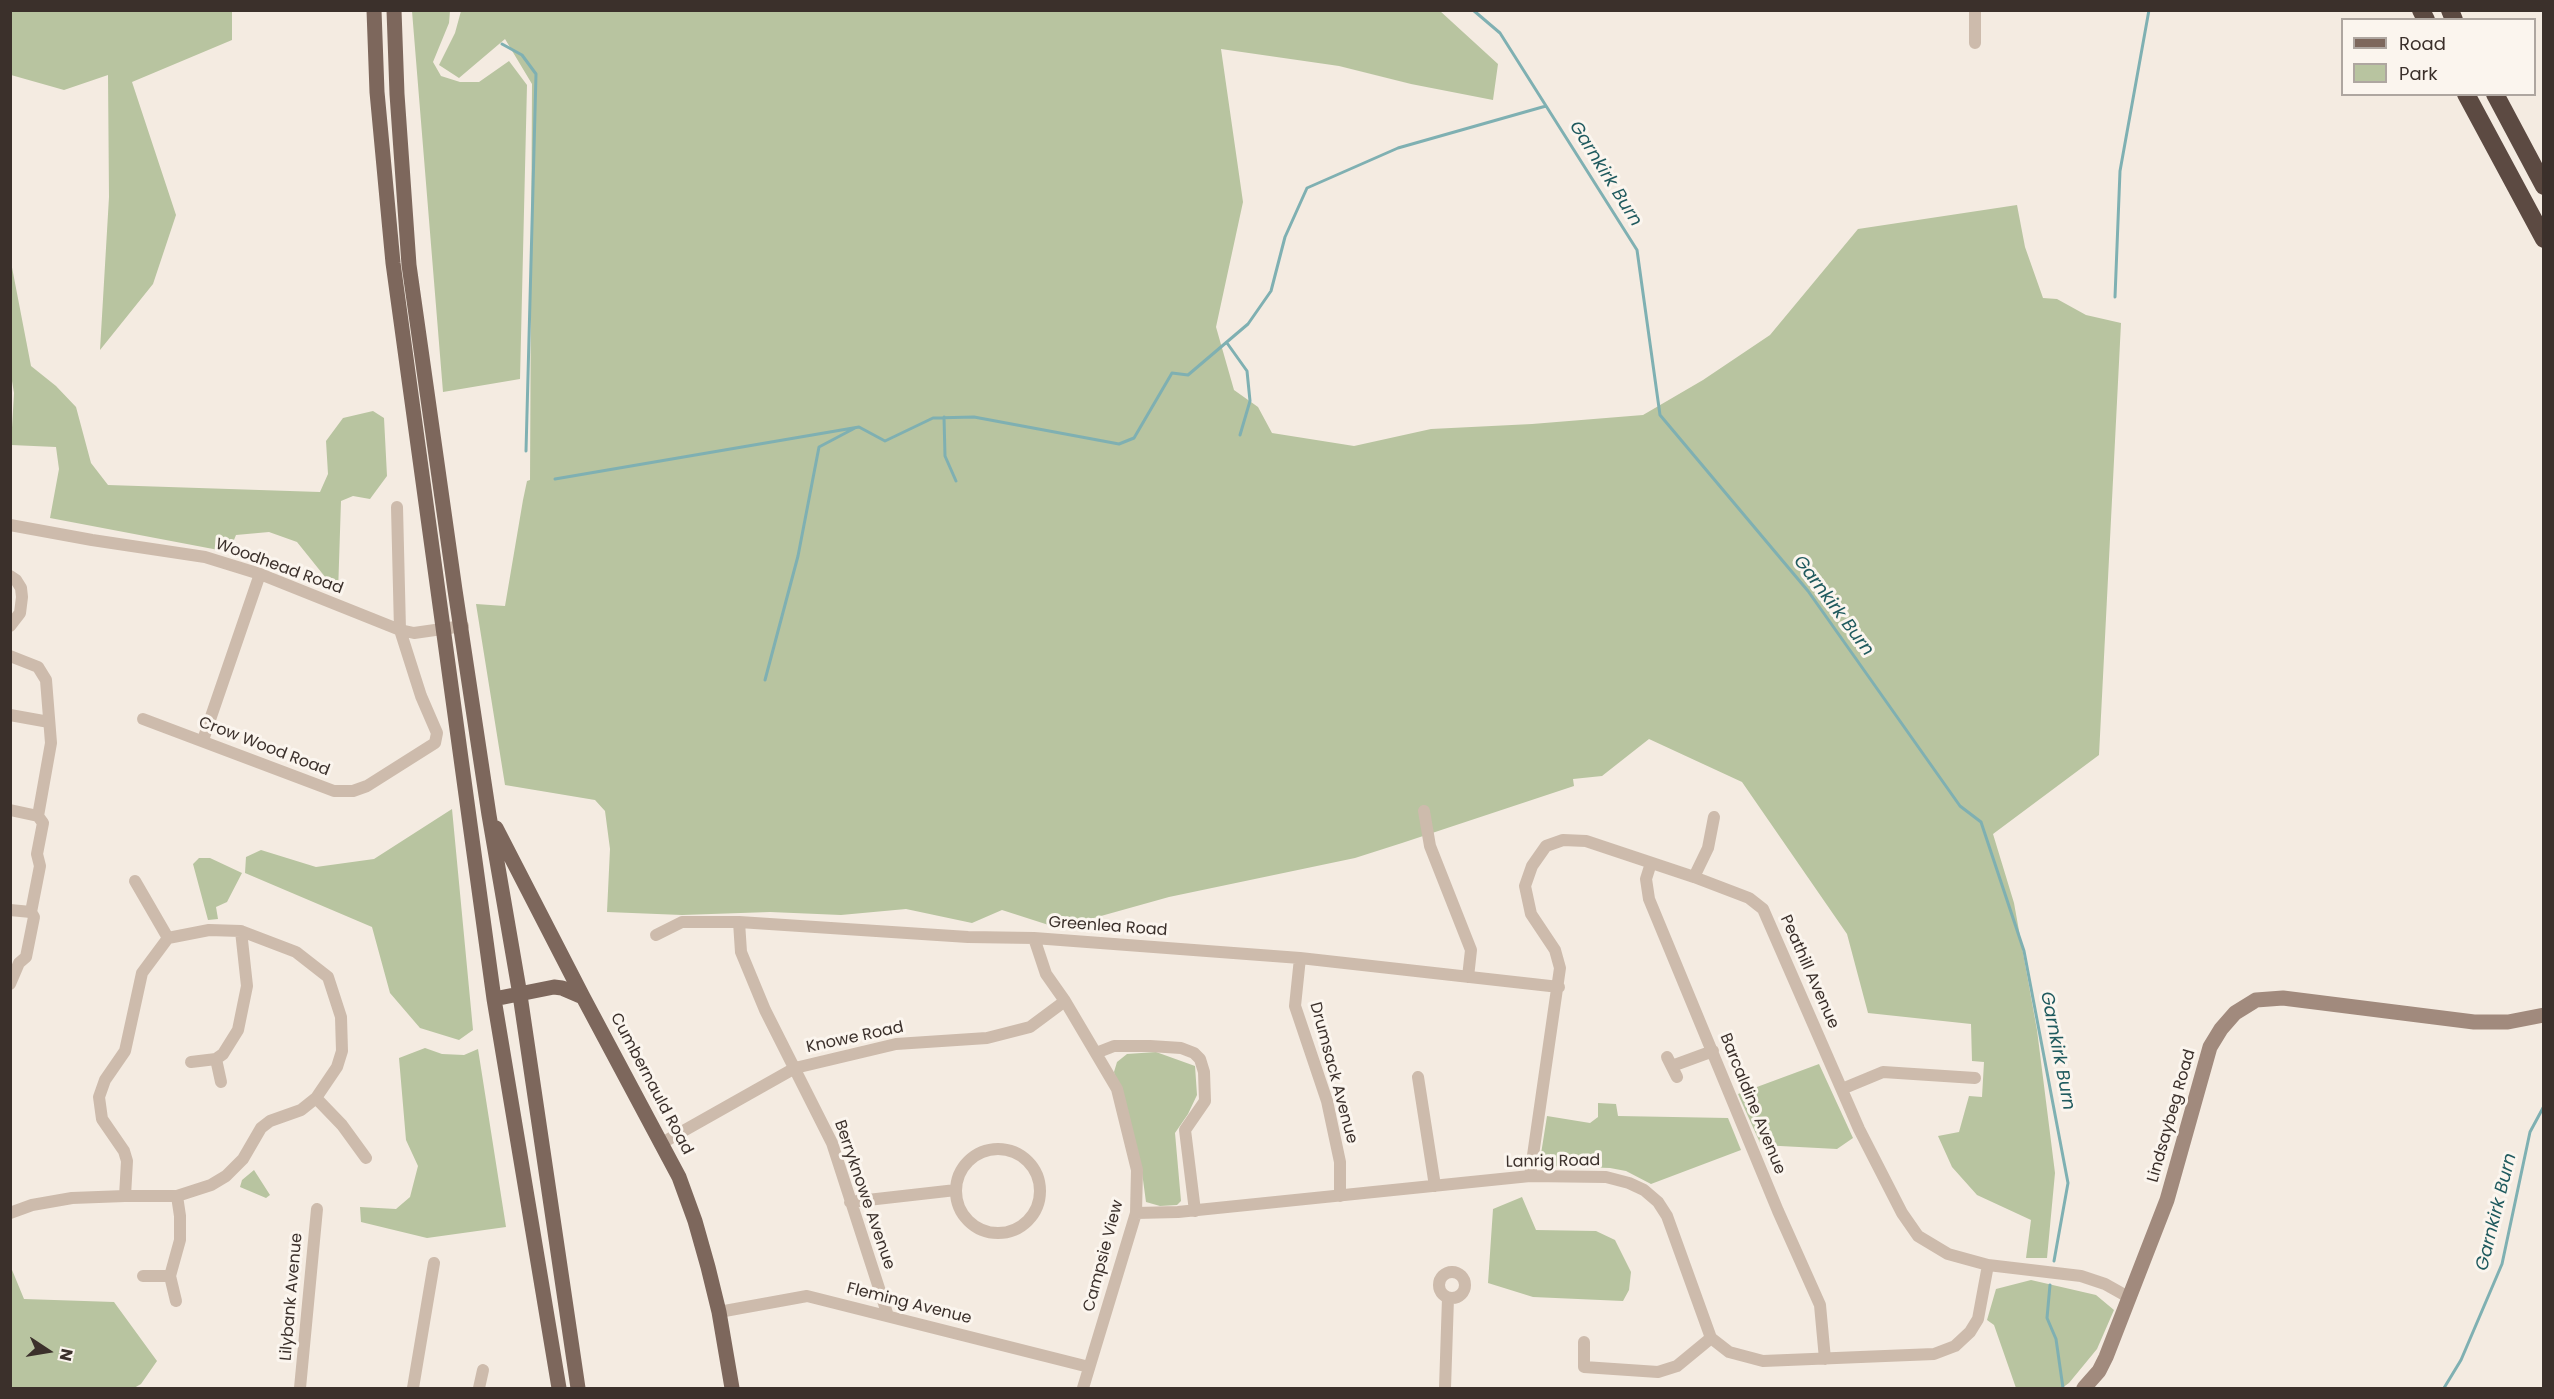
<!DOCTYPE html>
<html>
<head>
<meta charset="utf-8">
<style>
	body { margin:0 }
	#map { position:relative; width:2554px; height:1399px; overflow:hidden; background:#f4ebe1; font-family:Poppins,sans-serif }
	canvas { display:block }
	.frame { position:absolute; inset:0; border:12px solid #3b302b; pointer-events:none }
	.legend { position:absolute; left:2341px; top:18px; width:195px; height:78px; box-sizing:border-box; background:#fbf5ee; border:2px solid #aea6a0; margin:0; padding:8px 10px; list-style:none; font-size:18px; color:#3b302b }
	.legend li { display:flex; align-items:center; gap:12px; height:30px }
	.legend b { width:30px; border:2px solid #aea6a0 }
	.north { position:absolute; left:18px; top:1321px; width:60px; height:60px; -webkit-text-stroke:4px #fbf5ee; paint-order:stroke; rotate:102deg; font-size:16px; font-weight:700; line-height:24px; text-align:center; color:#3b302b }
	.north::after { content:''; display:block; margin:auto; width:21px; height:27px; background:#3b302b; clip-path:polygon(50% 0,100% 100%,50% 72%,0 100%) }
</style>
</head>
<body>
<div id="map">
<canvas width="2554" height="1399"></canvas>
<div class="frame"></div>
<ul class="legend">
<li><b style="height:8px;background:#7d675c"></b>Road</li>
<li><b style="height:16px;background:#b8c4a0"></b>Park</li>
</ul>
<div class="north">N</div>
</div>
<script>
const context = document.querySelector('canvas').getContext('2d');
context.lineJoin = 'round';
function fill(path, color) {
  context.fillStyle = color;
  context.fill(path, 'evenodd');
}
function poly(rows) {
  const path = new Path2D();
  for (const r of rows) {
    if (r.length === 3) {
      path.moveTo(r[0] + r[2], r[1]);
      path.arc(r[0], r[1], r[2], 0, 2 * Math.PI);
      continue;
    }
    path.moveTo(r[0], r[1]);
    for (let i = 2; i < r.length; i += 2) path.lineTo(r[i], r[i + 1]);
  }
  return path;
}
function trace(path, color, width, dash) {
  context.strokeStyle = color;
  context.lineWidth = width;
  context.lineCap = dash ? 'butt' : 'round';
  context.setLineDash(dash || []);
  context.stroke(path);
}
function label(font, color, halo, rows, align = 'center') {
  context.font = font + ' Poppins,sans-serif';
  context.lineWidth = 6;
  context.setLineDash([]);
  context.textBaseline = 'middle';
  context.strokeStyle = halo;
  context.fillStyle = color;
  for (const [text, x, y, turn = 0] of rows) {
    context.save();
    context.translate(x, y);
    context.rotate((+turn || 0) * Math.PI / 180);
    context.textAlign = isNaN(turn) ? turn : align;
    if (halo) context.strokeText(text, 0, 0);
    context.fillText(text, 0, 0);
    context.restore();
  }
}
const green = poly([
	[10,11,232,11,232,40,132,82,176,215,153,284,100,350,109,197,108,75,64,90,11,75],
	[412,11,450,11,449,23,433,62,441,76,460,82,479,82,509,61,527,85,520,379,443,392],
	[461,11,1440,11,1498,64,1493,100,1411,84,1339,66,1221,49,1243,202,1216,327,1234,390,1258,407,1272,433,1354,446,1431,429,1532,424,1643,415,1703,380,1770,335,1858,229,2017,205,2025,247,2043,298,2057,299,2086,315,2121,323,2099,755,1993,834,2014,903,2037,1030,2055,1173,2047,1258,2026,1258,2031,1220,1977,1195,1952,1167,1938,1136,1959,1132,1969,1096,1982,1097,1984,1062,1972,1061,1971,1024,1868,1013,1847,934,1742,782,1649,739,1602,776,1573,779,1574,786,1402,843,1355,858,1169,897,1058,928,1002,910,972,923,906,909,841,915,770,912,682,915,607,912,610,849,605,811,595,800,505,785,476,604,505,606,523,500,527,481,530,480,532,84,505,39,459,78,439,65,455,33],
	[10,257,31,366,56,386,76,407,91,463,108,485,320,492,328,474,326,441,343,418,373,411,384,418,387,476,370,499,353,496,341,501,338,593,297,542,269,532,236,535,229,552,50,518,59,469,56,447,11,445,14,393,10,369],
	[452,809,473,1030,459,1040,420,1028,390,993,372,927,245,873,246,857,261,850,316,867,374,859],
	[199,858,210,858,242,873,227,902,216,907,218,919,208,920,193,864],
	[425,1048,442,1054,464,1055,478,1049,506,1227,427,1238,361,1222,360,1207,396,1209,410,1197,418,1166,406,1140,399,1058],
	[1156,1052,1195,1066,1197,1095,1188,1114,1175,1133,1181,1201,1177,1205,1160,1206,1146,1202,1141,1165,1114,1072,1117,1062,1127,1054],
	[1819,1064,1853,1138,1837,1149,1761,1145,1738,1094],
	[1598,1103,1616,1104,1618,1116,1728,1118,1741,1150,1651,1184,1626,1171,1610,1168,1548,1166,1543,1163,1541,1154,1547,1116,1590,1123,1598,1117],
	[254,1170,270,1195,266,1198,240,1187,242,1180],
	[1522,1197,1536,1230,1596,1231,1615,1240,1631,1272,1629,1290,1623,1301,1533,1297,1488,1283,1493,1209],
	[10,1265,24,1299,114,1302,157,1361,141,1384,134,1388,11,1388],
	[2031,1280,2096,1295,2114,1310,2097,1349,2069,1383,2062,1388,2016,1388,1994,1325,1987,1320,1996,1289]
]);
const stream = poly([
	[1473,10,1500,33,1637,250,1660,415,1808,591,1960,806,1981,822,2024,951,2068,1183,2054,1261],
	[502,44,522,55,536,74,526,451],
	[2115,297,2120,171,2149,10],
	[1227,343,1247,371,1250,401,1240,435],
	[944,417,945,456,956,481],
	[555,479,859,427,885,441,933,418,974,417,1119,444,1134,438,1172,373,1188,375,1248,324,1271,291,1285,237,1307,188,1398,148,1546,106],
	[765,680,798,556,819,447,855,428],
	[2050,1285,2047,1318,2056,1339,2063,1388],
	[2444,1388,2461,1360,2502,1264,2530,1132,2544,1106]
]);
const street = poly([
	[1975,43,1975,10],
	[10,525,92,540,205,557,260,574,400,630,414,633,463,626],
	[10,576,16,580,21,588,22,597,20,613,10,626],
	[10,656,38,667,46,680,51,743,38,816,43,823,37,854,40,866,31,912,34,917,26,957,19,963,10,984],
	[10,715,49,722],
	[143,719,334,791,353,791,367,786,435,743,437,733,421,696,400,630,397,507],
	[203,740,260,574],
	[10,810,38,816],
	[1424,811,1430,846,1471,950,1468,977],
	[1651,863,1646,879,1649,899,1778,1211,1820,1305,1825,1359],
	[1694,877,1708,848,1714,817],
	[135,881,168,938],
	[10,910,31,912],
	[739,922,741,952,765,1010,832,1143,888,1316],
	[209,930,241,931,296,952,328,977,341,1017,342,1051,337,1067,316,1098,301,1110,270,1121,261,1128,243,1159,226,1176,211,1185,177,1196,125,1196,127,1161,124,1151,102,1119,99,1097,105,1080,125,1051,142,973,168,938,209,930],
	[656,935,682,922,739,922,968,937,1034,938,1300,958,1559,987],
	[1034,938,1046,974,1065,1001,1117,1089,1137,1170,1136,1213,1083,1388],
	[1300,958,1295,1006,1327,1101,1340,1162,1340,1196],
	[1096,1053,1114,1046,1150,1046,1181,1048,1194,1053,1200,1059,1204,1072,1205,1101,1185,1130,1195,1211],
	[1667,1057,1677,1077],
	[216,1059,221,1082],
	[191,1062,216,1059,223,1054,238,1030,247,986,241,931],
	[1672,1066,1713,1051],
	[1418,1077,1435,1186],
	[1842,1089,1883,1072,1975,1078],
	[316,1098,342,1125,366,1158],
	[662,1143,795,1068,896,1044,987,1038,1030,1027,1065,1001],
	[998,1191,42],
	[1530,1176,1560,968,1555,950,1531,914,1525,886,1532,866,1546,846,1563,840,1586,841,1694,877,1749,898,1763,909,1859,1129,1902,1213,1918,1236,1948,1254,1988,1265,2081,1276,2105,1284,2130,1298],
	[850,1202,956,1190],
	[10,1213,32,1205,72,1198,125,1196],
	[1136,1213,1178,1212,1530,1176,1606,1177,1629,1183,1644,1190,1658,1202,1667,1216,1711,1338,1729,1352,1763,1361,1934,1354,1955,1346,1970,1332,1978,1319,1988,1265],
	[1452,1285,13],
	[143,1276,170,1276,180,1240,180,1216,177,1196],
	[170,1276,176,1301],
	[719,1312,807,1296,1089,1367],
	[1584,1342,1584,1367,1658,1372,1677,1366,1711,1338],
	[300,1388,317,1209],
	[413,1388,434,1263],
	[479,1388,483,1370],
	[1445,1388,1448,1298]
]);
const secondary = poly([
	[2084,1388,2099,1371,2106,1357,2167,1200,2210,1047,2221,1029,2235,1013,2256,1000,2283,998,2474,1022,2508,1022,2544,1015]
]);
const primary = poly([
	[374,10,377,92,393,263,494,999,559,1388],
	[394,10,397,94,409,265,455,590,489,815,520,995,578,1388],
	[496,828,583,997,679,1177,695,1221,708,1267,719,1312,732,1388],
	[494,999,554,987,562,988,583,997]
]);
const highway = poly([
	[2421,10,2426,20],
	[2450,10,2454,20],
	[2466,94,2544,239],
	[2495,94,2544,186]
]);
const streetNames = [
	["Woodhead Road",279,567,20],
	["Crow Wood Road",264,747,21],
	["Greenlea Road",1108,927,4],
	["Peathill Avenue",1809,972,66],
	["Knowe Road",855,1038,-12],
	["Drumsack Avenue",1333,1073,75],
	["Cumbernauld Road",651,1084,62],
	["Barcaldine Avenue",1752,1104,68],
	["Lindsaybeg Road",2172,1116,-74],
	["Lanrig Road",1553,1162,-1],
	["Berryknowe Avenue",864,1195,71],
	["Campsie View",1104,1256,-75],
	["Lilybank Avenue",292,1297,-85],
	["Fleming Avenue",909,1304,14]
];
const waterNames = [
	["Garnkirk Burn",1605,174,58],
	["Garnkirk Burn",1833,606,53],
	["Garnkirk Burn",2057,1051,79],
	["Garnkirk Burn",2497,1212,-76]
];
fill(green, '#b8c4a0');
trace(stream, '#7fb0b2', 3);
trace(street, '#cdbbac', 12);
trace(secondary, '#a18a7d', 15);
trace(primary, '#7d675c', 15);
trace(highway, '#5c4a42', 18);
label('16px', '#3b302b', '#fbf5ee', streetNames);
label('italic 18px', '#1f5a5e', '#fbf5ee', waterNames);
</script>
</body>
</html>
